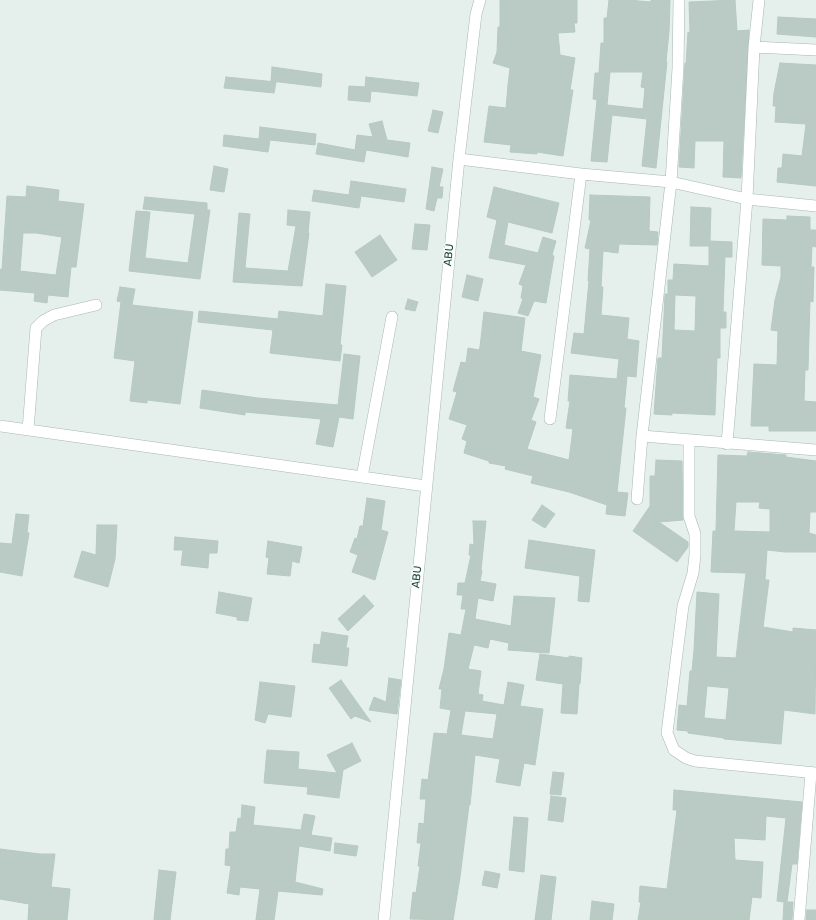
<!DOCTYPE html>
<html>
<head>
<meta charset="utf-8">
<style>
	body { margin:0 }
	canvas { display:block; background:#e5efeb }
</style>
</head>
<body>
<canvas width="816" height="920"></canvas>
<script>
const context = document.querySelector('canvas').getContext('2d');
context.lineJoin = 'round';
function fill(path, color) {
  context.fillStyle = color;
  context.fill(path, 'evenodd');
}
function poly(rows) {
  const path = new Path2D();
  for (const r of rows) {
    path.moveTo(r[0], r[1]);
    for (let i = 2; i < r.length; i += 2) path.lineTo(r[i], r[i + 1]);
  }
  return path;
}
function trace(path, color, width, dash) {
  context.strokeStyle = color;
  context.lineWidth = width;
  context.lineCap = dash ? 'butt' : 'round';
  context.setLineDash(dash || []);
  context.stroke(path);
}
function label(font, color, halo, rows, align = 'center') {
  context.font = font + ' Rubik,sans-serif';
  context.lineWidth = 3;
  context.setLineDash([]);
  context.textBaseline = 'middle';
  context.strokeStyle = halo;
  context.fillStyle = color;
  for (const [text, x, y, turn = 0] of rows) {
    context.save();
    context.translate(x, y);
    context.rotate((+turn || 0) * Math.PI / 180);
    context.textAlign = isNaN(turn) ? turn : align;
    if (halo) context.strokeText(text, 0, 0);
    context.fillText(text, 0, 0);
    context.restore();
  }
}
const building = poly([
	[500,0,577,0,577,23,574,23,575,32,558,33,560,55,575,58,570,90,573,90,563,156,537,152,537,154,510,152,511,145,484,142,489,106,506,108,508,85,510,68,493,63,497,52,498,27,500,27,500,0],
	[609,0,628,0,651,2,651,0,670,0,669,32,666,62,667,62,656,168,642,166,647,119,612,115,607,162,591,161,597,100,593,99,595,73,599,73,601,43,604,43,604,18,607,18,609,0],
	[610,72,643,72,641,87,645,88,643,109,607,105,610,72],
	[735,0,737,31,749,30,741,178,723,177,724,141,695,141,694,168,679,167,685,63,686,64,688,32,690,33,689,2,735,0],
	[778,17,816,19,816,37,777,34,778,17],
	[780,63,816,65,816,186,777,182,778,168,782,168,783,154,802,156,806,124,775,122,776,106,773,106,774,93,780,63],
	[272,67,322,74,321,87,271,81,272,67],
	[226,77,276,82,274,93,224,88,226,77],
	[366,77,419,83,417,96,371,91,370,102,348,100,349,86,365,87,366,77],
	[433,110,443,112,438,133,428,131,433,110],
	[382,121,387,140,410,143,408,157,366,150,364,162,316,154,318,143,355,150,357,135,373,137,369,124,382,121],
	[260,127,316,134,315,145,270,140,268,152,223,146,224,135,259,139,260,127],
	[214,166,228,169,224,192,210,190,214,166],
	[432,167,443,169,439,187,443,187,442,198,437,198,434,211,426,209,432,167],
	[351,181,406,189,404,202,361,196,359,208,312,201,314,190,349,195,351,181],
	[27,186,59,190,58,201,84,204,76,267,71,267,68,297,48,295,47,303,34,301,35,293,0,290,0,269,2,270,7,196,26,197,27,186],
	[23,233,36,233,62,237,56,275,20,271,23,233],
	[494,187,559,203,552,233,508,222,504,245,538,253,543,237,556,241,552,255,554,256,546,303,534,301,528,316,518,313,523,299,521,298,523,286,519,284,526,265,489,258,497,220,487,217,494,187],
	[590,195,650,197,649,231,658,232,657,245,619,244,618,253,603,251,601,287,603,287,601,315,629,318,627,339,639,341,636,377,627,376,624,408,626,408,617,492,628,493,625,516,606,514,607,505,569,492,531,483,533,476,505,469,506,466,489,463,489,461,464,453,467,441,462,439,467,425,449,419,457,392,453,391,461,362,466,363,468,348,479,350,480,347,484,312,525,318,521,351,541,355,533,397,539,399,531,420,536,422,527,449,569,460,573,429,566,428,570,401,568,401,570,375,617,379,619,359,571,353,574,333,584,334,589,281,588,281,590,249,585,248,591,220,589,220,590,195],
	[145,197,207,203,207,210,210,210,200,279,129,271,136,211,150,212,145,258,188,263,195,214,143,209,145,197],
	[691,207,711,208,710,241,732,242,732,257,725,257,723,312,726,312,726,328,720,328,720,358,717,358,715,415,672,413,672,415,654,414,658,358,662,358,665,294,668,294,668,280,673,280,674,264,709,266,709,246,690,246,691,207],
	[675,295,696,296,695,331,674,330,675,295],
	[288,210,310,212,308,233,309,233,302,286,233,282,239,213,250,214,245,268,288,271,296,226,287,225,288,210],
	[787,216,810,217,810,230,816,230,816,247,812,246,811,267,814,267,813,302,810,301,808,370,805,370,804,401,816,402,816,431,769,431,769,426,751,426,754,364,777,365,778,331,771,330,775,300,781,277,781,266,762,265,763,219,787,220,787,216],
	[415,224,430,225,427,250,412,249,415,224],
	[380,235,397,260,372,277,355,252,380,235],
	[467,275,483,279,478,301,462,297,467,275],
	[326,284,346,286,340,345,342,345,340,361,270,353,273,330,198,322,199,311,278,319,279,311,323,316,326,284],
	[120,287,135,289,132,305,193,312,180,404,147,400,147,403,130,401,135,361,114,358,121,302,117,301,120,287],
	[408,299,418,302,415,311,405,309,408,299],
	[344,354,360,356,353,419,339,417,333,447,316,444,321,419,245,412,245,415,200,408,202,390,258,398,338,405,344,354],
	[748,452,786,455,786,457,816,461,816,512,810,512,809,533,816,535,816,552,785,552,767,550,765,580,769,580,763,627,793,632,793,628,816,630,815,714,784,710,781,744,724,739,724,738,688,733,688,731,677,730,679,705,687,706,690,671,692,671,694,650,697,592,719,594,716,657,736,658,746,573,711,572,713,531,716,531,718,455,747,456,748,452],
	[736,502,760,502,759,508,770,509,770,532,734,531,736,502],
	[707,686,729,688,726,720,704,718,707,686],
	[656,460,682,461,683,520,659,522,688,542,688,547,677,562,633,531,650,506,650,476,655,476,656,460],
	[367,498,385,501,381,530,388,532,375,580,352,572,358,555,350,552,355,538,357,539,360,526,363,526,367,498],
	[542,505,555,514,545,528,532,520,542,505],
	[16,514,29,515,27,532,29,533,22,576,0,572,0,543,12,544,16,514],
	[473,521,486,521,481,570,482,571,480,581,496,584,493,601,478,598,475,619,511,626,514,596,555,598,549,653,508,650,509,643,490,639,488,648,474,645,468,669,481,671,478,694,483,695,482,701,504,705,508,682,524,685,520,706,543,709,535,765,524,763,520,786,496,782,500,759,475,755,470,805,469,805,460,877,453,920,410,919,413,892,416,893,420,866,418,866,421,843,417,843,419,823,424,824,426,799,420,799,422,779,428,780,434,733,447,734,451,710,440,708,442,689,439,689,444,669,449,633,461,635,466,609,461,609,463,595,457,595,458,583,465,583,471,555,469,555,470,544,474,545,473,521],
	[465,711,497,714,493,739,461,735,465,711],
	[97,525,117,525,115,559,108,587,74,577,82,551,96,555,97,525],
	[175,537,218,541,217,553,209,553,208,568,181,565,183,550,174,550,175,537],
	[529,540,595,550,589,602,578,601,580,576,525,568,529,540],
	[268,541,302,547,299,563,292,561,290,576,267,574,269,558,266,557,268,541],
	[219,592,252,598,248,621,237,620,237,617,216,613,219,592],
	[364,595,374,606,348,631,338,619,364,595],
	[322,632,348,636,346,648,349,648,347,666,312,662,314,644,320,645,322,632],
	[540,654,569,658,569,656,582,658,580,684,579,684,577,714,561,713,563,684,536,680,540,654],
	[389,678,401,680,397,714,369,710,374,697,386,702,389,678],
	[341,680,371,722,355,716,351,719,329,688,341,680],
	[260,682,295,686,291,717,268,714,265,723,255,720,260,682],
	[352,743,361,761,343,770,339,798,307,794,308,787,264,783,267,750,299,752,298,769,337,773,327,755,352,743],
	[553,772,564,773,561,795,550,794,553,772],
	[674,790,802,802,797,864,792,864,787,902,793,902,792,920,783,920,784,902,777,901,786,818,766,816,765,840,734,838,735,860,763,862,761,898,752,897,749,920,638,920,641,902,639,902,640,886,667,889,677,810,673,810,674,790],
	[551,796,566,798,563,822,548,820,551,796],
	[242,805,255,807,253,825,301,830,304,814,315,816,311,835,332,838,330,851,299,846,295,882,323,889,322,895,278,891,274,920,256,920,260,889,240,887,239,895,227,893,231,866,225,865,226,849,229,849,230,832,236,832,238,818,241,819,242,805],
	[514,817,528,818,524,872,509,870,514,817],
	[335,843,358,846,356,856,334,853,335,843],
	[0,849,40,854,55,854,51,887,70,889,67,920,28,920,29,904,0,899,0,849],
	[159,870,176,872,170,920,154,920,159,870],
	[485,871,500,874,497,888,482,885,485,871],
	[541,875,556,877,551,920,535,920,541,875],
	[592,901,614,904,612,920,590,920,592,901],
	[807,910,816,910,816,920,806,920,807,910]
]);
const street = poly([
	[754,47,816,50],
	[459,159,581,174,671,182,747,199,816,206],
	[550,419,581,174],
	[0,426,426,486],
	[28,430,36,328,43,321,54,315,96,305],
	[642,436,816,450],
	[689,440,689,516,695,534,695,555,693,573,683,606,667,733,674,750,686,758,695,761,816,773],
	[727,444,747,199,754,47,759,0],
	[362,477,392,317],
	[637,499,642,436,671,182,678,68,679,0],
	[384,920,459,159,476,14,480,0],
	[799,920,811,773]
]);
const streetNames = [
	["ABU",449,255,-84],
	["ABU",417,577,-84]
];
fill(building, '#b9cbc4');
trace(building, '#b6cac2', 1);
trace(street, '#a6b8b3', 12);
trace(street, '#fff', 11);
label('11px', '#21443c', '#f6fbf9', streetNames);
</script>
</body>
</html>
